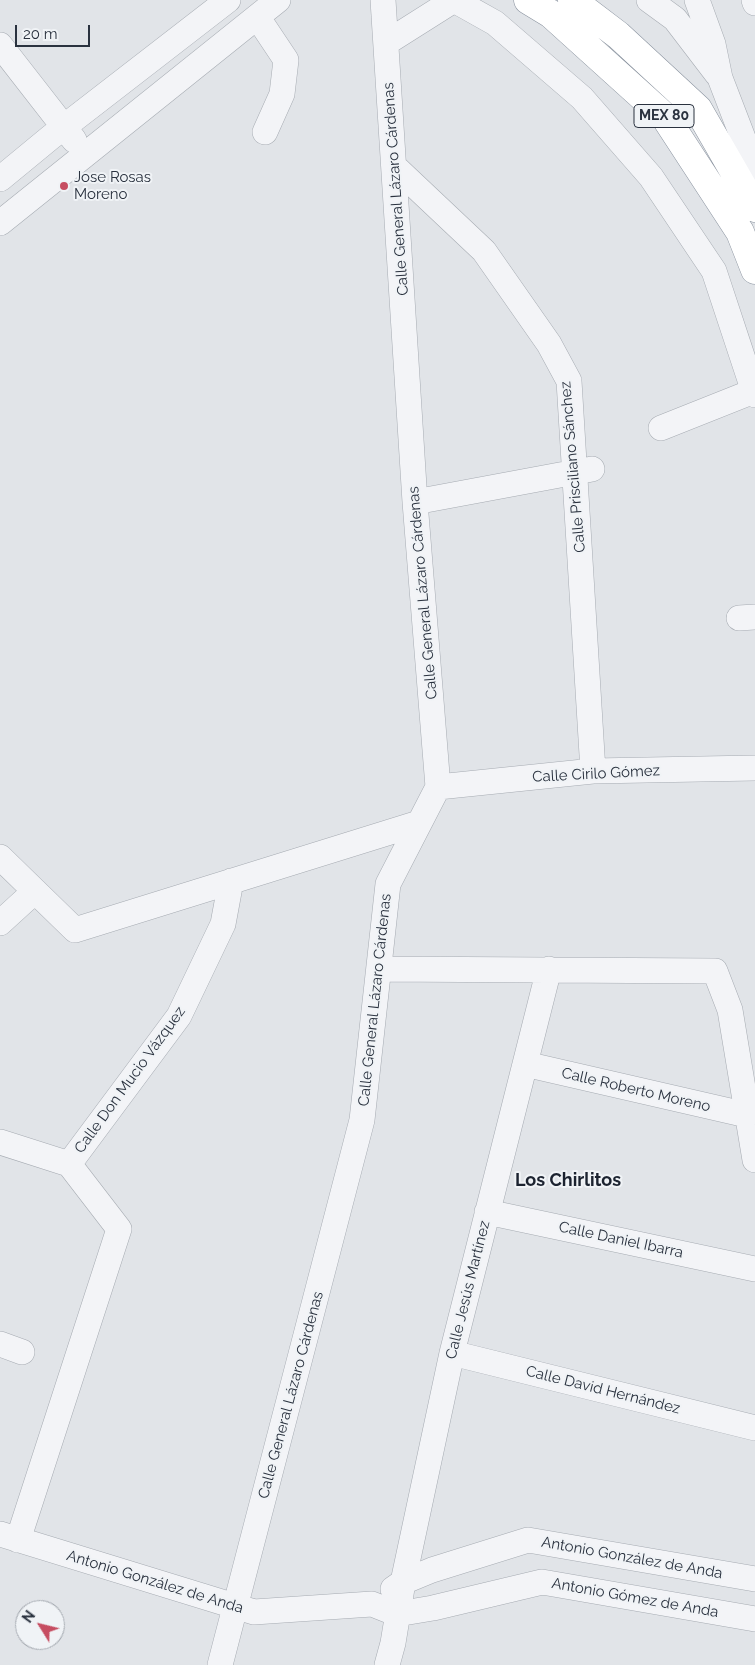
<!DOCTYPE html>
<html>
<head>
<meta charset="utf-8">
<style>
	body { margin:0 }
	#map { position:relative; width:755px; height:1665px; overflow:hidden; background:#e1e4e8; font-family:Raleway,sans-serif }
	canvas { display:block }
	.north { position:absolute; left:15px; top:1600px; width:50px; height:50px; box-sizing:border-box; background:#f0f3f6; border:1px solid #a1a6ad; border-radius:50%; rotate:306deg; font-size:14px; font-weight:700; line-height:20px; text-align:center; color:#2a323f }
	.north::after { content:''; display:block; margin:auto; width:18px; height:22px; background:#c64d61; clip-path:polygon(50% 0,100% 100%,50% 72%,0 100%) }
	.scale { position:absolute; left:15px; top:25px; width:75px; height:22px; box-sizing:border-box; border:2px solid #2a323f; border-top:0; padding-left:6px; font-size:15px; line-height:18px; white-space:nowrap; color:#2a323f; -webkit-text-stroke:4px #f0f3f6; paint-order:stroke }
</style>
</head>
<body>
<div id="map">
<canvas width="755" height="1665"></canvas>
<div class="north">N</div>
<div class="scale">20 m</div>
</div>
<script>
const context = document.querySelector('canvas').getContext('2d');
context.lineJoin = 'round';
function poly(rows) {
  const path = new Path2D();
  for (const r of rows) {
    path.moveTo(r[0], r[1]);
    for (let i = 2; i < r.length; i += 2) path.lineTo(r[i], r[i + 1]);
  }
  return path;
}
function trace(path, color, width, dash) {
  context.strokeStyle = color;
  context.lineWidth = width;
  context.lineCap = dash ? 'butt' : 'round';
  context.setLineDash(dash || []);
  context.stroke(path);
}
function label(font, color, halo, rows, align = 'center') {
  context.font = font + ' Raleway,sans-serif';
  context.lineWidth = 4;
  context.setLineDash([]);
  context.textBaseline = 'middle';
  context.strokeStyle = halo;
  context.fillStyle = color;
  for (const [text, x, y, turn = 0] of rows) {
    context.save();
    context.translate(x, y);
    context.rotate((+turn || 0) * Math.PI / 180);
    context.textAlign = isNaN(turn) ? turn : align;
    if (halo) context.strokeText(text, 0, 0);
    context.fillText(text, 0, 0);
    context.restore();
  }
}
const minor = poly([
	[454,0,495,23,582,98,651,177,714,271,755,395],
	[649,0,675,19,717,74],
	[697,0,713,44,720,78,755,169],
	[754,0,755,3],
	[258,18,286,60,282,94,265,132],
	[386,43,454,0],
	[0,45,74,140],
	[395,167,484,251,549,344,569,381,593,771],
	[0,179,51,137,228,0],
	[0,223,278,0],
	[661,428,754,391],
	[415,502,592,469],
	[739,618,755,617],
	[438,787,593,771,755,768],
	[0,857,75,930,419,823],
	[0,923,35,891],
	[379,969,715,971,730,1010,755,1160],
	[525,1064,747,1115],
	[0,1142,69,1164],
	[69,1164,179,1016,223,924,231,881],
	[487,1212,755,1269],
	[0,1344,22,1352],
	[452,1353,755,1428],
	[0,1534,254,1612,372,1604,397,1614],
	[18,1540,119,1229,69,1164],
	[393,1589,403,1582,432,1570,528,1540,755,1579],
	[397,1614,433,1608,542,1582,755,1619],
	[220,1665,362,1120,388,884,438,787,415,502,383,0],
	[387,1665,393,1643,403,1582,452,1353,549,969]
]);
const highway = poly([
	[528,0,551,14,665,117,740,232,755,270],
	[572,0,618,35,698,109,755,208]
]);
const markers = [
	[64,186,5,"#c64d61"]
];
const shields = [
	[664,116,60]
];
const shieldNames = [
	["MEX 80",664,116]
];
const poiNames = [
	["Jose Rosas",74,177],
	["Moreno",74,194]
];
const streetNames = [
	["Calle General Lázaro Cárdenas",396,189,-94],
	["Calle Prisciliano Sánchez",573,467,-95],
	["Calle General Lázaro Cárdenas",423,593,-95],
	["Calle Cirilo Gómez",596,774,-3],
	["Calle General Lázaro Cárdenas",375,1000,-84],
	["Calle Don Mucio Vázquez",130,1080,-54],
	["Calle Roberto Moreno",636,1090,13],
	["Calle Daniel Ibarra",621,1240,12],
	["Calle Jesús Martínez",468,1290,-76],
	["Calle David Hernández",603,1390,14],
	["Calle General Lázaro Cárdenas",291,1395,-75],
	["Antonio González de Anda",632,1558,10],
	["Antonio González de Anda",155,1582,17],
	["Antonio Gómez de Anda",635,1598,10]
];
const quarterNames = [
	["Los Chirlitos",568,1181]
];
trace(minor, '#a6abb2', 26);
trace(highway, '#89929e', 29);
trace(minor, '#f3f4f7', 25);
trace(highway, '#fff', 28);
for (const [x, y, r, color] of markers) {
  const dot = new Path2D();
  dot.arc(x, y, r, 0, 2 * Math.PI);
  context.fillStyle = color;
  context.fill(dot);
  trace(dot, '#f0f3f6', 2);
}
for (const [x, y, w] of shields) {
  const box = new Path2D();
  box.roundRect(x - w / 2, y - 11.5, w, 23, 4);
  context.fillStyle = '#f0f3f6';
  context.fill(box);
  trace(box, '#2a323f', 1);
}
label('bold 14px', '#2a323f', null, shieldNames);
label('15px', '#2a323f', '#f0f3f6', poiNames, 'left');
label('15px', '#2a323f', '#f0f3f6', streetNames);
label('bold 18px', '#1c2330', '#f0f3f6', quarterNames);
</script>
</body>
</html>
